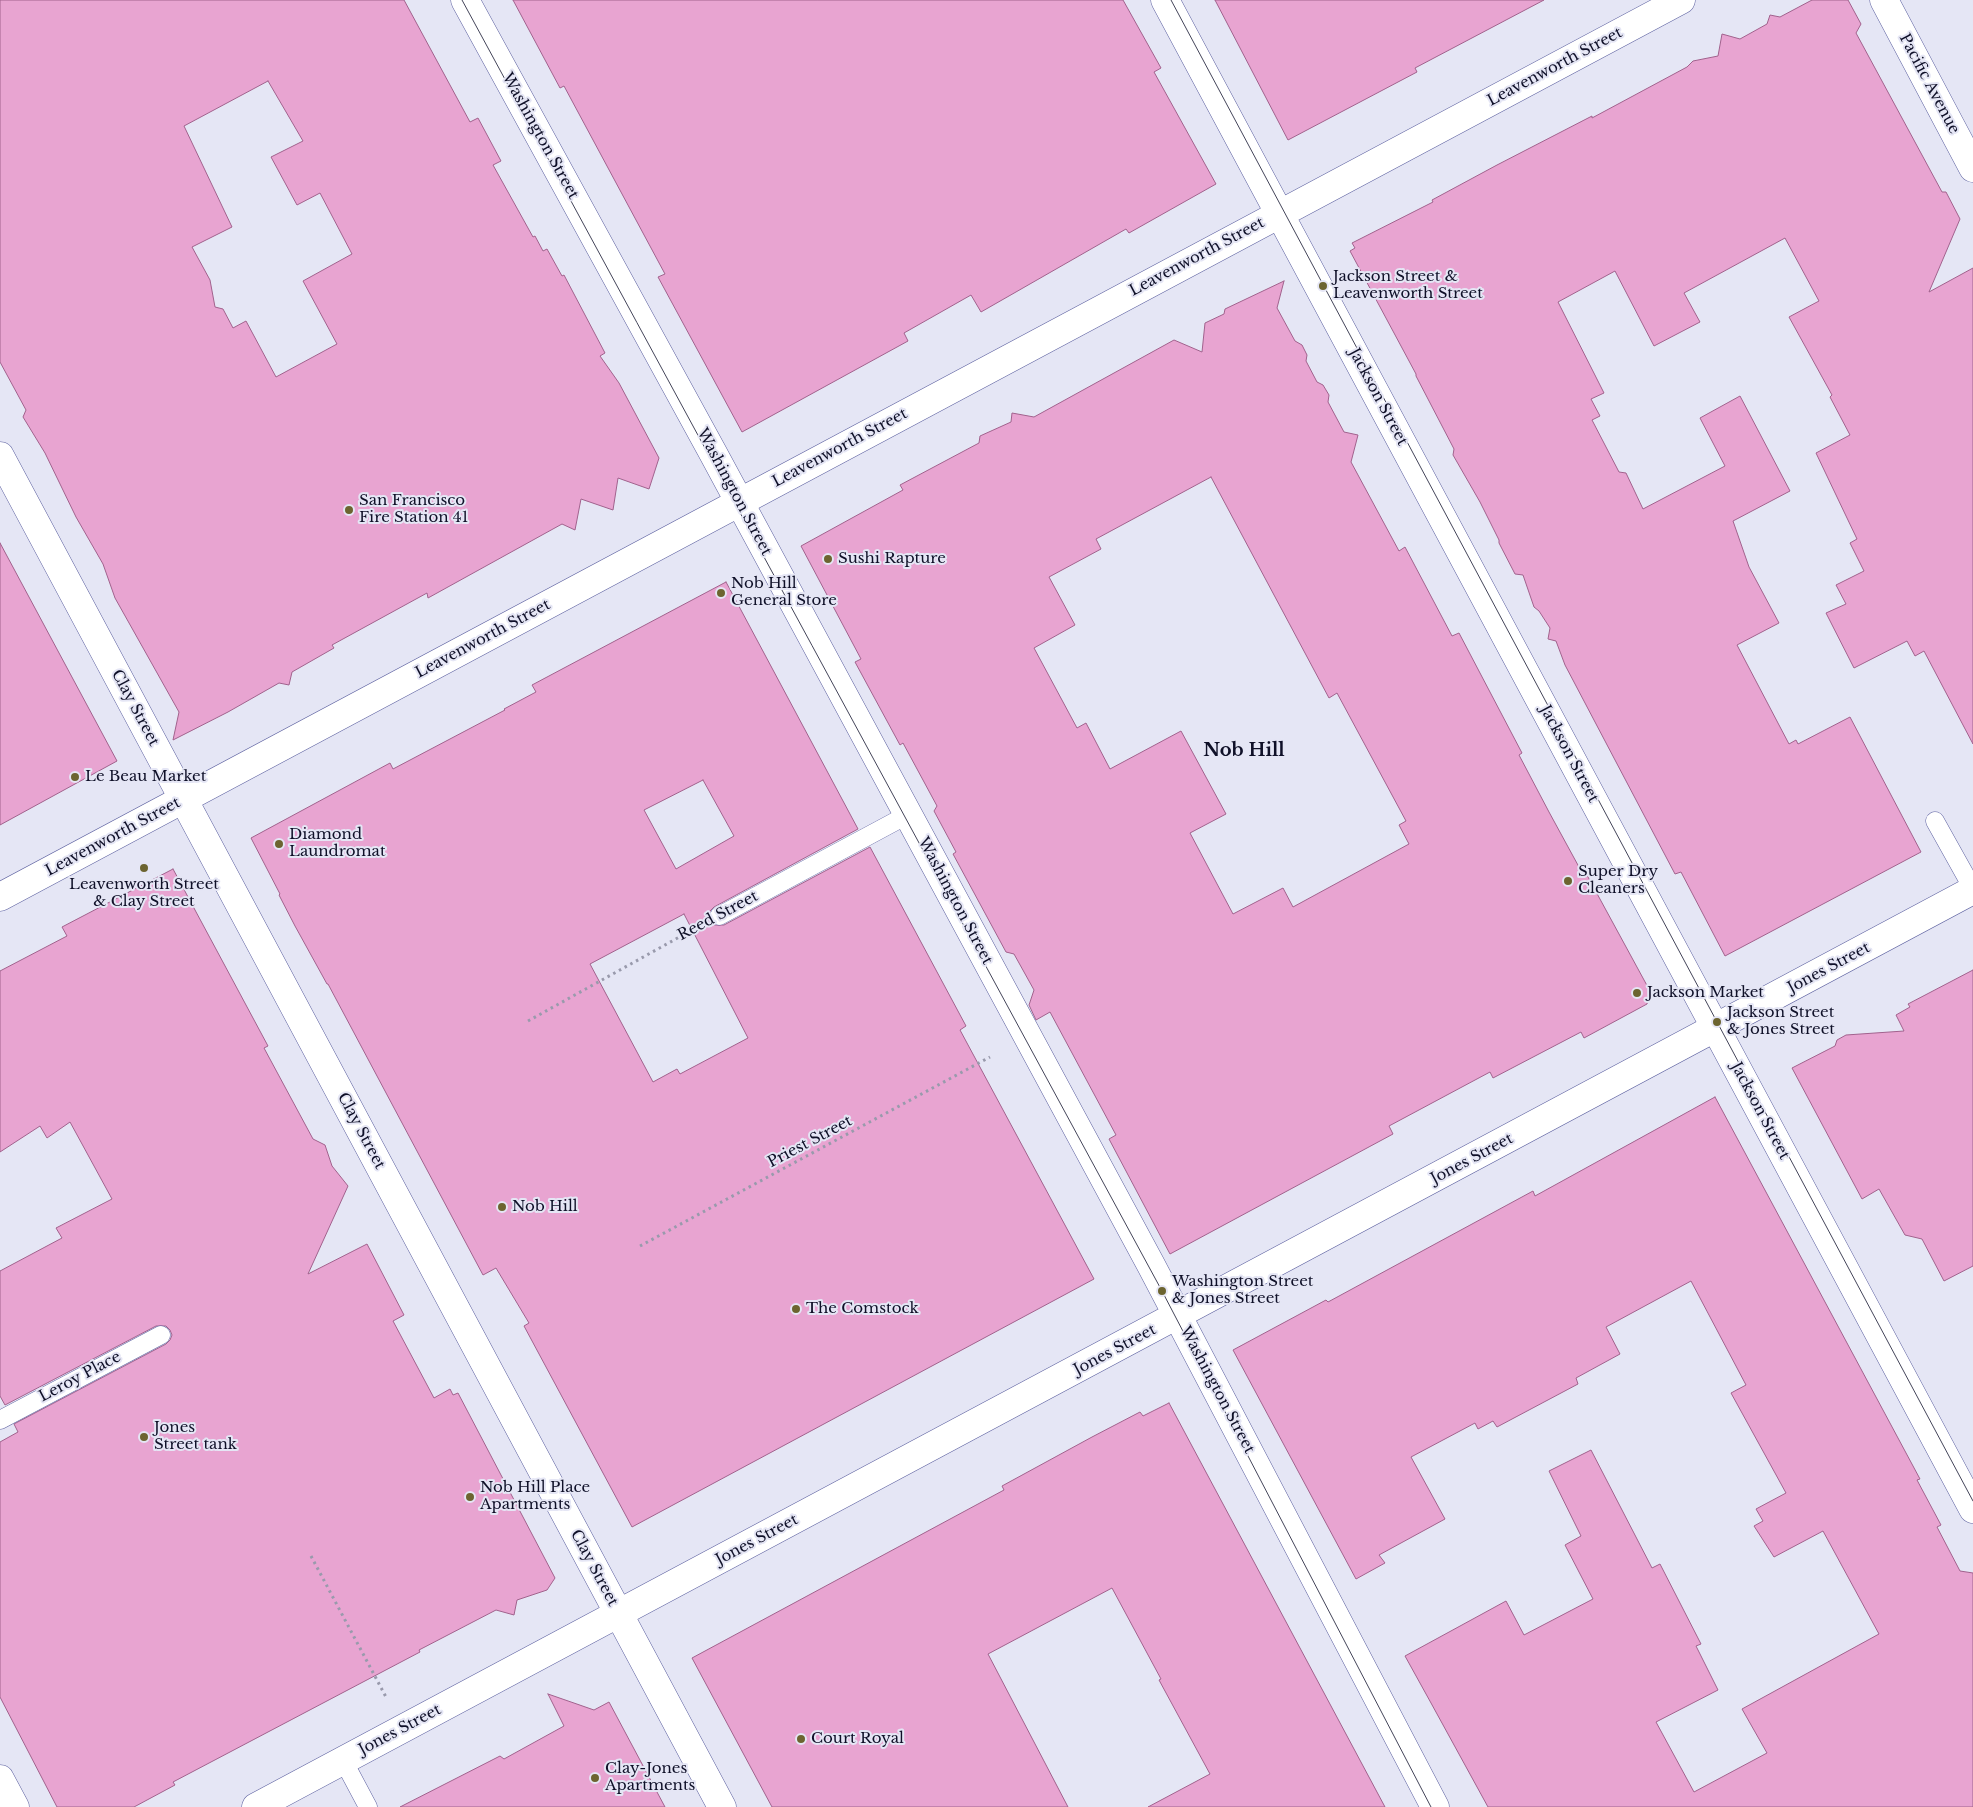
<!DOCTYPE html>
<html>
<head>
<meta charset="utf-8">
<style>
	body { margin:0 }
	canvas { display:block; background:#e5e6f5 }
</style>
</head>
<body>
<canvas width="1973" height="1807"></canvas>
<script>
const context = document.querySelector('canvas').getContext('2d');
context.lineJoin = 'round';
function fill(path, color) {
  context.fillStyle = color;
  context.fill(path, 'evenodd');
}
function poly(rows) {
  const path = new Path2D();
  for (const r of rows) {
    path.moveTo(r[0], r[1]);
    for (let i = 2; i < r.length; i += 2) path.lineTo(r[i], r[i + 1]);
  }
  return path;
}
function trace(path, color, width, dash) {
  context.strokeStyle = color;
  context.lineWidth = width;
  context.lineCap = dash ? 'butt' : 'round';
  context.setLineDash(dash || []);
  context.stroke(path);
}
function label(font, color, halo, rows, align = 'center') {
  context.font = font + ' "Libre Baskerville",serif';
  context.lineWidth = 4;
  context.setLineDash([]);
  context.textBaseline = 'middle';
  context.strokeStyle = halo;
  context.fillStyle = color;
  for (const [text, x, y, turn = 0] of rows) {
    context.save();
    context.translate(x, y);
    context.rotate((+turn || 0) * Math.PI / 180);
    context.textAlign = isNaN(turn) ? turn : align;
    if (halo) context.strokeText(text, 0, 0);
    context.fillText(text, 0, 0);
    context.restore();
  }
}
const building = poly([
	[0,0,404,0,470,122,478,118,501,161,493,165,533,237,535,236,543,251,547,249,562,276,564,275,605,353,600,356,619,383,659,458,649,489,618,478,613,510,581,499,575,530,562,524,428,598,427,593,332,645,334,648,292,672,289,685,279,683,228,712,173,740,179,712,115,598,103,564,76,517,45,453,23,417,26,410,0,362,0,0],
	[268,81,303,141,271,157,297,205,320,193,352,254,303,281,337,344,276,377,246,321,233,328,223,309,215,307,210,280,192,247,232,227,184,126,268,81],
	[513,0,1123,0,1161,68,1154,72,1216,184,1129,233,1126,229,981,312,971,295,904,333,908,341,742,432,658,277,665,274,564,86,560,88,513,0],
	[1215,0,1544,0,1415,68,1417,72,1288,140,1215,0],
	[1812,0,1848,0,1861,24,1856,33,1942,192,1946,192,1960,219,1929,292,1973,268,1973,744,1924,651,1915,656,1907,641,1854,668,1826,613,1846,604,1836,585,1864,571,1850,543,1857,539,1816,453,1850,435,1830,397,1832,395,1789,317,1819,301,1785,238,1684,293,1700,322,1654,346,1615,271,1558,302,1604,393,1591,399,1600,416,1592,420,1619,472,1626,473,1643,509,1725,466,1700,418,1740,396,1790,491,1733,521,1749,567,1779,623,1737,645,1789,744,1796,740,1798,744,1850,717,1921,852,1725,956,1681,872,1675,874,1565,665,1556,641,1548,639,1550,628,1539,611,1534,607,1523,575,1515,574,1499,543,1499,540,1480,502,1453,455,1454,449,1416,376,1416,374,1350,251,1355,248,1352,243,1433,202,1432,200,1497,165,1592,116,1592,118,1687,67,1693,61,1718,56,1722,34,1740,39,1767,24,1770,15,1780,17,1812,0],
	[1284,281,1277,308,1295,341,1302,345,1307,355,1306,361,1317,382,1323,385,1329,395,1328,402,1344,432,1358,435,1351,462,1399,551,1405,547,1452,636,1459,633,1522,753,1519,755,1549,812,1579,867,1582,866,1650,991,1647,1004,1584,1038,1581,1032,1493,1078,1490,1072,1389,1126,1393,1134,1170,1254,1109,1139,1116,1135,1050,1012,1036,1020,1029,1005,1034,990,1014,954,1006,952,953,854,956,852,934,811,937,806,903,743,900,745,855,662,861,659,801,546,903,490,900,485,979,443,980,436,1011,422,1012,413,1034,417,1174,340,1202,352,1205,323,1224,314,1225,309,1284,281],
	[1211,477,1329,698,1337,693,1406,821,1399,825,1409,844,1293,907,1283,888,1233,914,1190,833,1226,814,1181,731,1110,769,1086,723,1077,728,1034,648,1075,625,1049,577,1101,549,1096,539,1211,477],
	[0,543,117,761,0,825,0,543],
	[726,582,858,829,714,907,710,911,709,921,714,925,724,925,870,847,966,1026,960,1030,1094,1279,632,1527,524,1326,529,1323,496,1268,483,1275,328,984,327,984,295,926,279,895,280,894,251,838,390,763,393,769,505,710,504,709,536,692,532,685,726,582],
	[703,780,734,836,676,869,644,810,703,780],
	[684,914,748,1038,680,1074,677,1069,653,1082,590,964,684,914],
	[173,869,268,1046,264,1048,313,1139,325,1145,332,1166,348,1186,308,1274,367,1244,404,1315,393,1321,434,1398,450,1389,453,1395,458,1393,555,1578,547,1590,517,1600,514,1615,496,1610,419,1650,420,1652,173,1782,175,1785,134,1807,57,1807,0,1697,0,1442,18,1432,14,1424,166,1344,170,1340,172,1335,170,1330,166,1326,156,1326,5,1405,0,1396,0,1271,62,1238,56,1228,112,1199,70,1122,47,1138,40,1126,0,1152,0,971,67,936,62,927,173,869],
	[1973,970,1973,1266,1944,1281,1922,1239,1905,1235,1879,1189,1862,1199,1792,1068,1835,1046,1837,1040,1846,1035,1904,1031,1896,1015,1910,1007,1908,1004,1973,970],
	[1715,1097,1920,1479,1917,1480,1941,1525,1937,1527,1960,1571,1973,1573,1973,1807,1488,1807,1431,1703,1405,1656,1506,1601,1524,1635,1593,1599,1565,1545,1581,1536,1549,1471,1591,1450,1652,1568,1660,1564,1701,1644,1696,1646,1718,1690,1656,1722,1694,1792,1767,1753,1742,1709,1879,1634,1823,1531,1774,1557,1754,1526,1763,1521,1756,1509,1786,1493,1731,1393,1746,1385,1691,1281,1606,1327,1620,1354,1576,1378,1578,1384,1497,1427,1493,1421,1478,1429,1475,1423,1411,1457,1445,1519,1379,1555,1385,1563,1356,1579,1233,1350,1326,1300,1328,1302,1533,1191,1535,1196,1715,1097],
	[1169,1403,1385,1807,1148,1807,1210,1774,1159,1680,1161,1679,1112,1588,988,1654,1068,1807,772,1807,692,1658,1004,1490,1002,1486,1092,1437,1140,1412,1143,1416,1169,1403],
	[548,1694,594,1710,609,1702,665,1807,400,1807,500,1756,504,1759,564,1726,548,1694]
]);
const path = poly([
	[528,1021,692,930],
	[640,1246,990,1057],
	[311,1556,386,1697]
]);
const lane = poly([
	[1935,821,1973,889],
	[719,916,909,814],
	[0,1420,161,1335],
	[343,1760,368,1807]
]);
const street = poly([
	[465,0,713,453,1151,1265,1435,1807],
	[1165,0,1973,1509],
	[1884,0,1973,168],
	[0,897,1681,0],
	[256,1807,1973,890]
]);
const secondary = poly([
	[0,456,722,1807],
	[0,1779,15,1807]
]);
const tram = poly([
	[462,0,1162,1291,1431,1807],
	[1171,0,1973,1501]
]);
const markers = [
	[1323,286,5,"#6c6430"],
	[349,510,5,"#6c6430"],
	[828,559,5,"#6c6430"],
	[721,593,5,"#6c6430"],
	[75,777,5,"#6c6430"],
	[279,844,5,"#6c6430"],
	[144,868,5,"#6c6430"],
	[1568,881,5,"#6c6430"],
	[1637,993,5,"#6c6430"],
	[1717,1022,5,"#6c6430"],
	[502,1207,5,"#6c6430"],
	[1162,1291,5,"#6c6430"],
	[796,1309,5,"#6c6430"],
	[144,1437,5,"#6c6430"],
	[470,1497,5,"#6c6430"],
	[801,1739,5,"#6c6430"],
	[595,1778,5,"#6c6430"]
];
const streetNames = [
	["Leavenworth Street",1555,67,-28],
	["Pacific Avenue",1929,84,62],
	["Washington Street",540,136,61],
	["Leavenworth Street",1197,257,-28],
	["Jackson Street",1378,397,62],
	["Leavenworth Street",840,448,-28],
	["Washington Street",734,492,62],
	["Leavenworth Street",483,639,-28],
	["Clay Street",135,708,62],
	["Jackson Street",1569,754,62],
	["Leavenworth Street",113,837,-28],
	["Washington Street",955,901,62],
	["Reed Street",718,916,-28],
	["Jones Street",1829,968,-28],
	["Jackson Street",1760,1111,62],
	["Clay Street",361,1131,62],
	["Priest Street",810,1142,-28],
	["Jones Street",1472,1159,-28],
	["Jones Street",1115,1350,-28],
	["Leroy Place",80,1377,-28],
	["Washington Street",1217,1390,62],
	["Jones Street",757,1540,-28],
	["Clay Street",594,1568,62],
	["Jones Street",400,1730,-28]
];
const poiNames = [
	["Jackson Street &",1333,277],
	["Leavenworth Street",1333,294],
	["San Francisco",359,501],
	["Fire Station 41",359,518],
	["Sushi Rapture",838,559],
	["Nob Hill",731,584],
	["General Store",731,601],
	["Le Beau Market",85,777],
	["Diamond",289,835],
	["Laundromat",289,852],
	["Super Dry",1578,872],
	["Cleaners",1578,889],
	["Leavenworth Street",144,885,"center"],
	["& Clay Street",144,902,"center"],
	["Jackson Market",1647,993],
	["Jackson Street",1727,1013],
	["& Jones Street",1727,1030],
	["Nob Hill",512,1207],
	["Washington Street",1172,1282],
	["& Jones Street",1172,1299],
	["The Comstock",806,1309],
	["Jones",154,1428],
	["Street tank",154,1445],
	["Nob Hill Place",480,1488],
	["Apartments",480,1505],
	["Court Royal",811,1739],
	["Clay-Jones",605,1769],
	["Apartments",605,1786]
];
const quarterNames = [
	["Nob Hill",1244,751]
];
fill(building, '#e8a4d1');
trace(building, '#a1628d', 1);
trace(lane, '#5d61a0', 19);
trace(street, '#5d61a0', 29);
trace(secondary, '#5d61a0', 29);
trace(path, '#999aac', 3, [2.5, 4]);
trace(lane, '#fff', 18);
trace(street, '#fff', 28);
trace(secondary, '#fff', 28);
trace(tram, '#44455a', 1);
for (const [x, y, r, color] of markers) {
  const dot = new Path2D();
  dot.arc(x, y, r, 0, 2 * Math.PI);
  context.fillStyle = color;
  context.fill(dot);
  trace(dot, '#e5e6f5', 2);
}
label('15px', '#0f1028', '#e5e6f5', streetNames);
label('15px', '#0f1028', '#e5e6f5', poiNames, 'left');
label('bold 18px', '#0f1028', '#e5e6f5', quarterNames);
</script>
</body>
</html>
